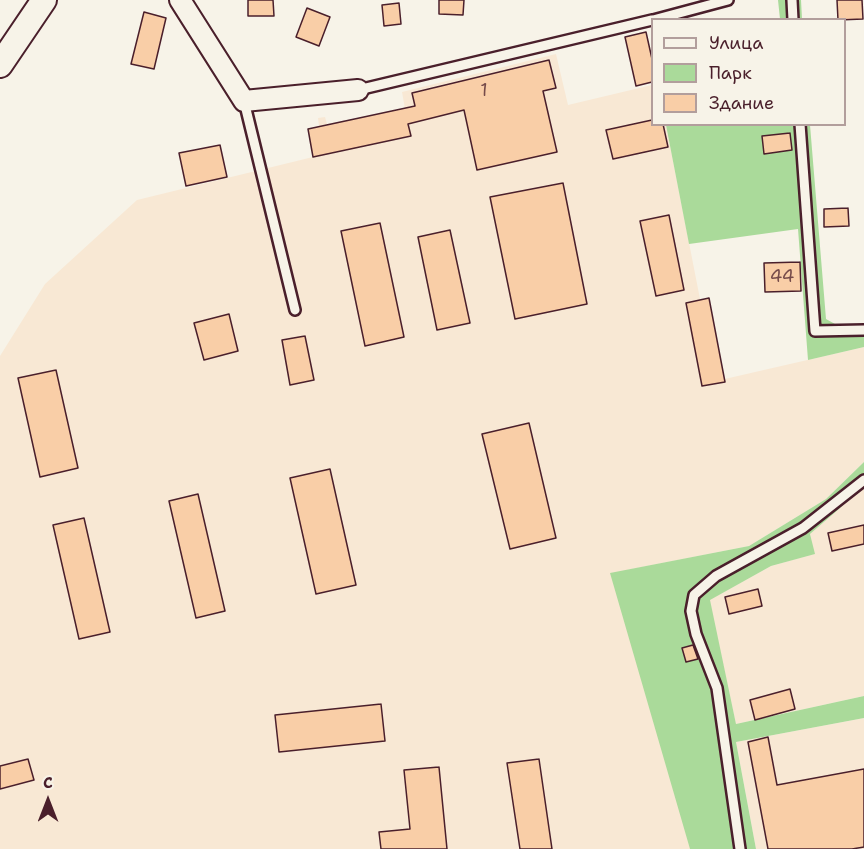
<!DOCTYPE html>
<html>
<head>
<meta charset="utf-8">
<style>
	body { margin:0 }
	#map { position:relative; width:864px; height:849px; overflow:hidden; background:#f7f3e8; font-family:"Shantell Sans",sans-serif }
	canvas { display:block }
	.legend { position:absolute; left:651px; top:18px; width:195px; height:108px; box-sizing:border-box; background:#f7f3e8; border:2px solid #b29e9c; margin:0; padding:8px 10px; list-style:none; font-size:18px; color:#4a1f2b }
	.legend li { display:flex; align-items:center; gap:12px; height:30px }
	.legend b { width:30px; border:2px solid #b29e9c }
	.north { position:absolute; left:18px; top:771px; width:60px; height:60px; -webkit-text-stroke:4px #f7f3e8; paint-order:stroke; rotate:0deg; font-size:16px; font-weight:700; line-height:24px; text-align:center; color:#4a1f2b }
	.north::after { content:''; display:block; margin:auto; width:21px; height:27px; background:#4a1f2b; clip-path:polygon(50% 0,100% 100%,50% 72%,0 100%) }
</style>
</head>
<body>
<div id="map">
<canvas width="864" height="849"></canvas>
<ul class="legend">
<li><b style="height:8px;background:#f7f3e8"></b>Улица</li>
<li><b style="height:16px;background:#aada9a"></b>Парк</li>
<li><b style="height:16px;background:#f9cea7"></b>Здание</li>
</ul>
<div class="north">С</div>
</div>
<script>
const context = document.querySelector('canvas').getContext('2d');
context.lineJoin = 'round';
function fill(path, color) {
  context.fillStyle = color;
  context.fill(path, 'evenodd');
}
function poly(rows) {
  const path = new Path2D();
  for (const r of rows) {
    path.moveTo(r[0], r[1]);
    for (let i = 2; i < r.length; i += 2) path.lineTo(r[i], r[i + 1]);
  }
  return path;
}
function trace(path, color, width, dash) {
  context.strokeStyle = color;
  context.lineWidth = width;
  context.lineCap = dash ? 'butt' : 'round';
  context.setLineDash(dash || []);
  context.stroke(path);
}
function label(font, color, halo, rows, align = 'center') {
  context.font = font + ' "Shantell Sans",sans-serif';
  context.lineWidth = 4.5;
  context.setLineDash([]);
  context.textBaseline = 'middle';
  context.strokeStyle = halo;
  context.fillStyle = color;
  for (const [text, x, y, turn = 0] of rows) {
    context.save();
    context.translate(x, y);
    context.rotate((+turn || 0) * Math.PI / 180);
    context.textAlign = isNaN(turn) ? turn : align;
    if (halo) context.strokeText(text, 0, 0);
    context.fillText(text, 0, 0);
    context.restore();
  }
}
const built = poly([
	[556,54,568,105,652,85,652,124,666,125,716,381,864,347,864,462,826,499,749,546,627,570,707,849,0,849,0,356,45,284,137,200,313,157,308,129,319,126,318,118,325,117,327,124,405,109,402,92],
	[864,483,864,696,736,724,709,600,771,566,814,554,810,534,839,509],
	[864,718,864,849,756,849,736,742]
]);
const green = poly([
	[778,0,801,0,802,19,780,19],
	[666,125,810,125,826,319,835,324,864,324,864,347,808,360,798,229,689,244],
	[864,462,864,483,839,509,810,534,815,554,771,566,710,600,736,724,864,696,864,718,736,742,756,849,690,849,610,573,749,546,826,499]
]);
const building = poly([
	[248,0,273,0,274,16,248,16,248,0],
	[439,0,464,0,463,15,439,14,439,0],
	[837,0,862,0,863,19,838,20,837,0],
	[399,3,401,24,384,26,382,5,399,3],
	[307,8,330,17,319,46,296,37,307,8],
	[144,12,166,18,154,69,131,64,144,12],
	[646,32,652,59,652,82,636,86,625,37,646,32],
	[549,60,556,88,543,91,557,152,477,170,464,110,408,124,411,136,313,157,308,129,415,106,412,93,549,60],
	[652,120,652,124,663,124,668,147,613,159,606,130,652,120],
	[790,133,792,150,764,154,762,136,790,133],
	[220,145,227,177,186,186,179,153,220,145],
	[563,183,587,304,515,319,490,197,563,183],
	[848,208,849,226,824,227,824,209,848,208],
	[669,215,684,290,656,296,640,221,669,215],
	[380,223,404,337,365,346,341,231,380,223],
	[450,230,470,323,437,330,418,237,450,230],
	[800,262,801,291,765,292,764,263,800,262],
	[709,298,725,382,702,386,686,303,709,298],
	[229,314,238,351,204,360,194,323,229,314],
	[305,336,314,380,290,385,282,340,305,336],
	[56,370,78,468,40,477,18,378,56,370],
	[529,423,556,538,510,549,482,434,529,423],
	[330,469,356,585,316,594,290,478,330,469],
	[198,494,225,611,196,618,169,501,198,494],
	[84,518,110,632,79,639,53,525,84,518],
	[864,525,864,544,832,551,828,533,864,525],
	[758,589,762,606,729,614,725,597,758,589],
	[693,645,698,659,686,662,682,648,693,645],
	[790,689,795,709,755,720,750,700,790,689],
	[381,704,385,741,279,752,275,715,381,704],
	[768,737,777,785,864,769,864,847,852,849,768,849,748,742,768,737],
	[28,759,34,780,0,789,0,766,28,759],
	[539,759,552,849,520,849,507,763,539,759],
	[439,767,447,849,381,849,379,832,410,829,404,770,439,767]
]);
const service = poly([
	[792,0,793,20],
	[653,20,728,0],
	[358,90,652,20],
	[244,101,295,310],
	[800,124,815,331,864,330],
	[740,849,717,688,696,634,691,611,694,595,716,576,803,528,864,480]
]);
const minor = poly([
	[180,0,244,101,358,90]
]);
const tertiary = poly([
	[0,65,44,0]
]);
const numberNames = [
	["1",484,91],
	["44",782,277]
];
fill(built, '#f8e8d4');
fill(green, '#aada9a');
fill(building, '#f9cea7');
trace(building, '#4a1f2b', 1.5);
trace(service, '#4a1f2b', 14);
trace(minor, '#4a1f2b', 24);
trace(tertiary, '#4a1f2b', 28);
trace(service, '#f7f3e8', 9);
trace(minor, '#f7f3e8', 20);
trace(tertiary, '#f7f3e8', 24);
label('18px', '#764b4a', null, numberNames);
</script>
</body>
</html>
